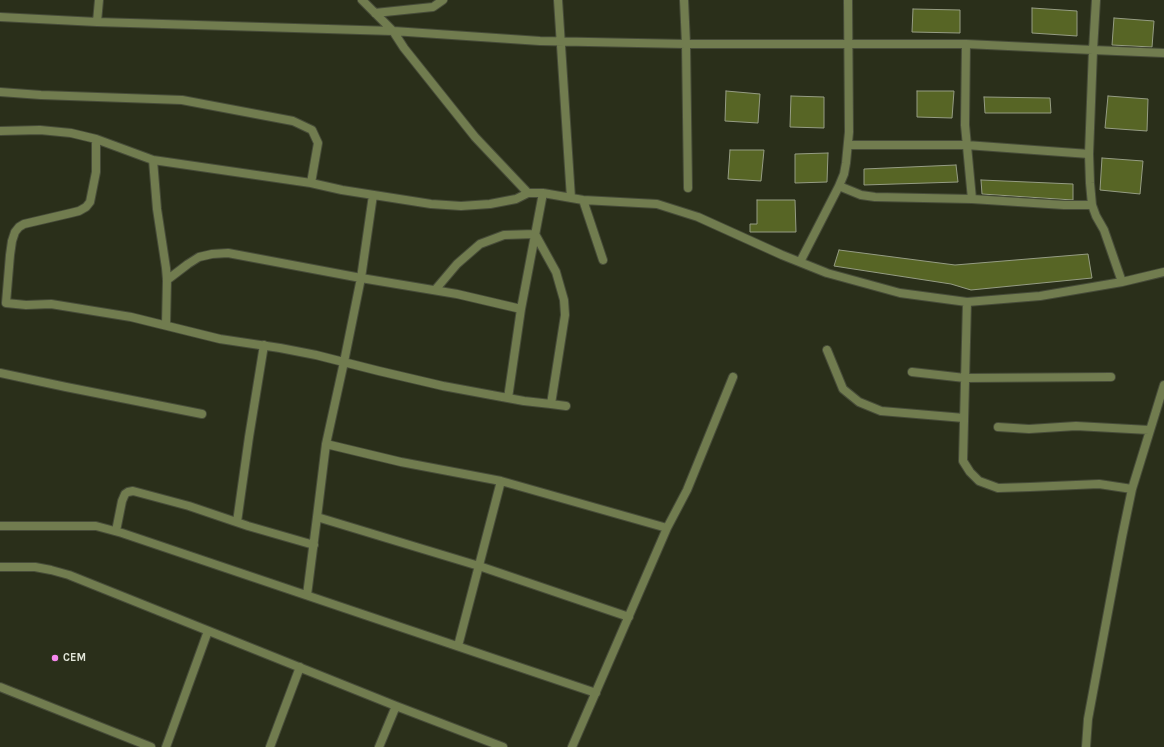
<!DOCTYPE html>
<html>
<head>
<meta charset="utf-8">
<style>
	body { margin:0 }
	canvas { display:block; background:#2a2f1a }
</style>
</head>
<body>
<canvas width="1164" height="747"></canvas>
<script>
const context = document.querySelector('canvas').getContext('2d');
context.lineJoin = 'round';
function fill(path, color) {
  context.fillStyle = color;
  context.fill(path, 'evenodd');
}
function poly(rows) {
  const path = new Path2D();
  for (const r of rows) {
    path.moveTo(r[0], r[1]);
    for (let i = 2; i < r.length; i += 2) path.lineTo(r[i], r[i + 1]);
  }
  return path;
}
function trace(path, color, width, dash) {
  context.strokeStyle = color;
  context.lineWidth = width;
  context.lineCap = dash ? 'butt' : 'round';
  context.setLineDash(dash || []);
  context.stroke(path);
}
function label(font, color, halo, rows, align = 'center') {
  context.font = font + ' Karla,sans-serif';
  context.lineWidth = 3.5;
  context.setLineDash([]);
  context.textBaseline = 'middle';
  context.strokeStyle = halo;
  context.fillStyle = color;
  for (const [text, x, y, turn = 0] of rows) {
    context.save();
    context.translate(x, y);
    context.rotate((+turn || 0) * Math.PI / 180);
    context.textAlign = isNaN(turn) ? turn : align;
    if (halo) context.strokeText(text, 0, 0);
    context.fillText(text, 0, 0);
    context.restore();
  }
}
const building = poly([
	[1032,8,1077,11,1077,36,1032,33,1032,8],
	[913,9,960,10,960,33,912,32,913,9],
	[1114,18,1154,21,1152,47,1112,45,1114,18],
	[726,91,760,94,758,123,725,121,726,91],
	[917,91,954,91,952,118,917,117,917,91],
	[791,96,824,97,824,128,790,127,791,96],
	[1108,96,1148,99,1147,131,1105,128,1108,96],
	[984,97,1050,98,1051,113,985,113,984,97],
	[730,150,764,150,761,181,728,179,730,150],
	[828,153,827,182,795,183,795,154,828,153],
	[1102,158,1143,161,1140,194,1100,190,1102,158],
	[956,165,958,182,864,185,864,169,956,165],
	[981,180,1073,184,1073,200,982,194,981,180],
	[757,200,795,200,796,232,750,232,750,224,757,224,757,200],
	[839,250,955,265,1088,254,1092,278,971,290,951,284,834,266,839,250]
]);
const street = poly([
	[362,0,393,31,404,48,475,137,528,193],
	[558,0,571,198],
	[1096,0,1093,50,1164,53],
	[375,13,433,7,443,0],
	[0,17,97,22,393,31,540,41,686,44,684,0],
	[97,22,99,0],
	[966,44,965,125,972,199,1064,205,1092,205],
	[0,92,41,95,182,100,293,121,312,130,318,143,311,183,153,160,96,139,71,133,40,130,0,131],
	[96,139,96,172,90,202,86,207,79,211,71,213,24,224,19,227,15,232,12,241,10,255,6,303,26,305,51,304,131,317,220,339,280,348,316,355,379,371,443,386,524,401,551,404,565,315,564,300,556,272,535,234,504,235,480,244,457,264,435,290],
	[848,145,966,145,1089,154],
	[153,160,157,209,166,268,167,280,166,325],
	[311,183,342,190,431,204,461,206,490,204,516,199,528,193,543,193,583,200,657,204,698,217,782,255,827,273,900,293,967,302,1040,296,1122,282,1164,272],
	[839,186,861,195,875,197,972,199],
	[688,188,686,44,966,44,1093,50,1089,154,1090,183,1092,205,1096,216,1104,230,1122,282],
	[583,200,603,260],
	[800,262,839,186,844,174,846,163,849,132,848,0],
	[167,280,188,264,199,257,212,254,228,253,361,278,457,294,521,309],
	[967,302,963,461,970,472,979,481,998,488,1030,487,1099,484,1132,489],
	[827,350,843,389,859,402,881,411,964,418],
	[912,372,965,378,1111,377],
	[0,373,66,387,202,414],
	[508,398,521,309,543,193],
	[551,404,566,406],
	[998,427,1029,429,1076,426,1149,430],
	[326,444,401,462,501,481,667,528],
	[317,517,479,566,629,617],
	[237,522,249,437,264,345],
	[0,526,96,526,122,533,596,693],
	[116,531,122,501,125,494,128,492,133,491,189,506,248,526,314,545],
	[0,567,35,567,51,570,69,575,396,706,503,747],
	[307,595,317,517,326,444,344,362,361,278,373,195],
	[458,646,501,481],
	[0,687,151,747],
	[166,747,208,631],
	[270,747,300,667],
	[379,747,396,706],
	[572,747,667,528,687,490,733,377],
	[1086,747,1088,719,1122,537,1132,489,1164,385]
]);
const markers = [
	[55,658,4,"#f688ed"]
];
const poiNames = [
	["CEM",63,658]
];
fill(building, '#576525');
trace(building, '#959c83', 1);
trace(street, '#474c39', 10);
trace(street, '#717c4f', 8);
for (const [x, y, r, color] of markers) {
  const dot = new Path2D();
  dot.arc(x, y, r, 0, 2 * Math.PI);
  context.fillStyle = color;
  context.fill(dot);
  trace(dot, '#2a2f1a', 1.5);
}
label('bold 11px', '#e2e6d9', '#2a2f1a', poiNames, 'left');
</script>
</body>
</html>
